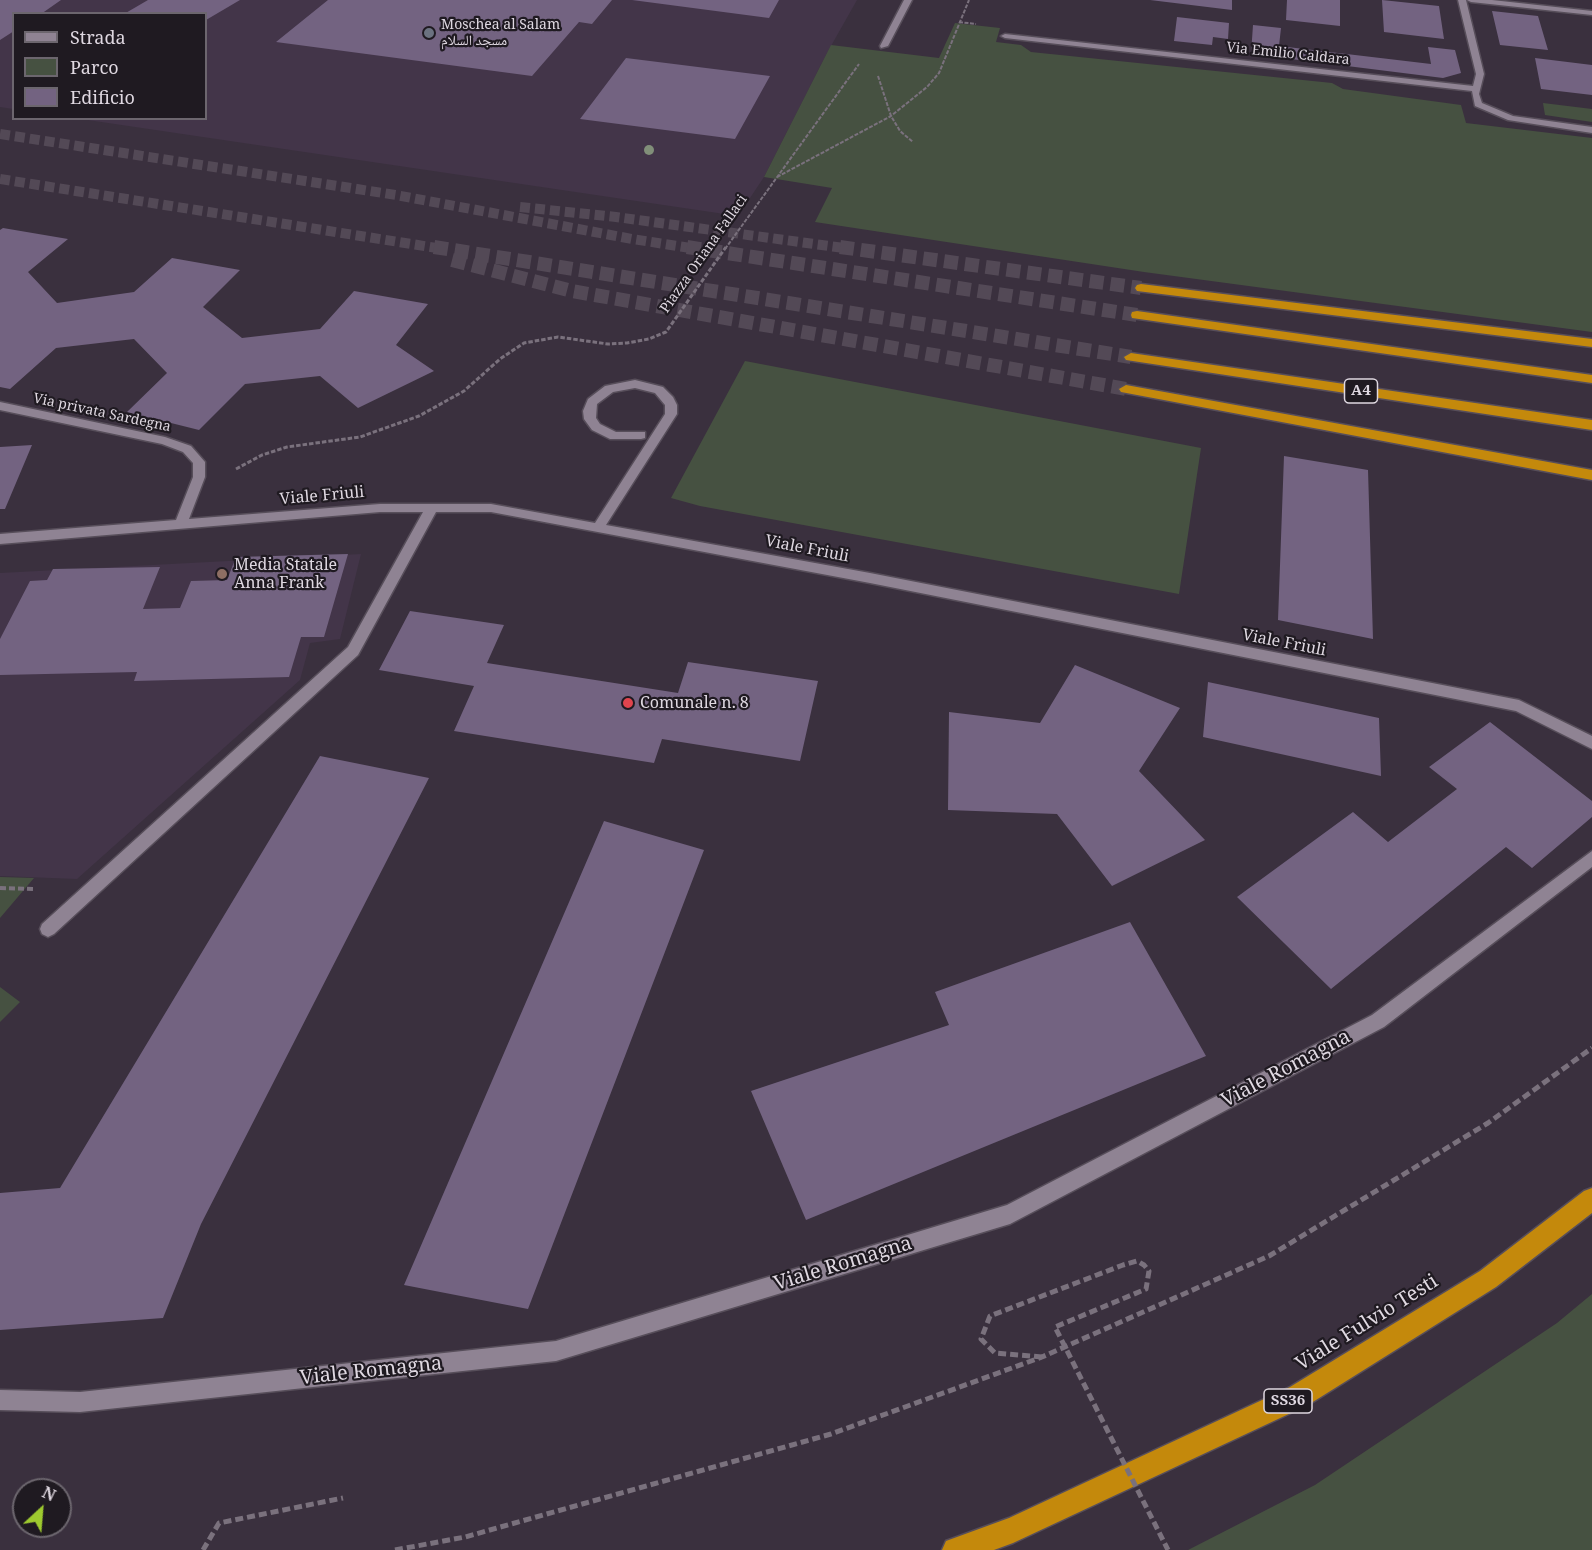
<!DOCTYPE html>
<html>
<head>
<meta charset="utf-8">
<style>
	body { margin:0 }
	#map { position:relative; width:1592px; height:1550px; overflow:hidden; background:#3a303e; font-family:"Noto Serif",serif }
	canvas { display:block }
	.legend { position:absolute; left:12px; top:12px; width:195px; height:108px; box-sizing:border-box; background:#1f1a21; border:2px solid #6c666e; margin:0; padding:8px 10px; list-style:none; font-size:18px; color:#dfd8e1 }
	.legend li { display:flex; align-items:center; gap:12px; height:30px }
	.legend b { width:30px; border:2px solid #6c666e }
	.north { position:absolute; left:12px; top:1478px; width:60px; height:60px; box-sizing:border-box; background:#1f1a21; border:2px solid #6c666e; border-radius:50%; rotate:26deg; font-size:16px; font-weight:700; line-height:24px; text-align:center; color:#dfd8e1 }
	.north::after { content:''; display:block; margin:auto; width:21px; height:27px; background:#9eca2f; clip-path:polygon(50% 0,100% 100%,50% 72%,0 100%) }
</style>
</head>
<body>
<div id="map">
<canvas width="1592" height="1550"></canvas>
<ul class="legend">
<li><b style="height:8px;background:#8f8393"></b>Strada</li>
<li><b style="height:16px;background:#465141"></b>Parco</li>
<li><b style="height:16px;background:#736381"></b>Edificio</li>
</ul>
<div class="north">N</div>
</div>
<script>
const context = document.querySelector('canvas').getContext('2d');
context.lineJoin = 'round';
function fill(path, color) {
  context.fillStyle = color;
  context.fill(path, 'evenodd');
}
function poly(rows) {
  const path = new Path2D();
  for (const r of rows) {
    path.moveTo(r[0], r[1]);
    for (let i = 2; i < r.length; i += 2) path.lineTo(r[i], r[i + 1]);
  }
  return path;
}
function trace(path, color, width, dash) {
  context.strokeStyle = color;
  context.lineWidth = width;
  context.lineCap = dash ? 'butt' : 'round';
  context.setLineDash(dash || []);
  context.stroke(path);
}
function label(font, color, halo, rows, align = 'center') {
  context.font = font + ' "Noto Serif","Noto Naskh Arabic",serif';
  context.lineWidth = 4.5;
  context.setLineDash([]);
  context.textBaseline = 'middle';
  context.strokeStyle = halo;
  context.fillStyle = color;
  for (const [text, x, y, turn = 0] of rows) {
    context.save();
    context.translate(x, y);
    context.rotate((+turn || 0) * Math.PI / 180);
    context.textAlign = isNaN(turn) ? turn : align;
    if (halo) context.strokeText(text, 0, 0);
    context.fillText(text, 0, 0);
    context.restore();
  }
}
const built = poly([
	[0,0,857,0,827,53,764,177,738,216,81,119,206,118,206,14,14,14,13,109,0,107],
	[361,554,340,639,310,643,300,680,77,879,0,876,0,573]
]);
const green = poly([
	[955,23,1000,28,996,42,1021,45,1031,52,1332,83,1343,89,1461,105,1466,123,1592,138,1592,332,1144,272,815,222,832,188,764,177,831,45,939,58],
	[1543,103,1592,109,1592,122,1545,115],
	[745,361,1201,448,1179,594,700,506,671,498],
	[0,877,34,878,0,918],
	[0,987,20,1002,0,1022],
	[1592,1294,1592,1550,1188,1550,1315,1485,1557,1323]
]);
const building = poly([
	[0,0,61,0,41,14,14,14,14,31,0,40],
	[148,0,240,0,206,20,206,14,124,14],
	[328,0,612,0,592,24,579,22,532,76,276,42],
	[632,0,779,0,769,18],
	[1150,0,1232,0,1232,10],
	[1287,0,1340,0,1340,26,1286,20],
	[1382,0,1439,6,1444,39,1384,32],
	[1492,11,1538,16,1548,50,1500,45],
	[1177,17,1229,23,1228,39,1213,37,1212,45,1174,41],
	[1253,25,1281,28,1279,46,1431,64,1428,47,1455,50,1461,73,1443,78,1251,54],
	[626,58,770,76,735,139,580,119],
	[1535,58,1592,65,1592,95,1541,89],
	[3,228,68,239,28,272,57,303,134,292,172,258,240,270,203,307,242,338,320,329,354,291,428,304,396,345,434,371,358,408,320,376,245,384,199,430,127,412,167,373,134,339,56,348,10,389,0,387,0,230],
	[32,445,5,509,0,509,0,447],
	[1284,456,1368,470,1373,639,1278,620],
	[348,554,324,637,301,637,289,677,134,681,137,672,0,675,0,639,30,581,47,580,53,569,160,567,143,609,180,608,191,581,227,580,236,557],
	[410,611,504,625,487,663,678,693,688,662,818,681,800,761,662,739,654,763,454,731,474,686,379,670],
	[1075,665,1180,708,1139,771,1205,840,1112,886,1057,814,948,810,949,712,1040,723],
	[1208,682,1379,718,1381,776,1203,737],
	[1490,722,1592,801,1592,817,1532,868,1506,847,1331,989,1237,897,1353,812,1388,842,1457,789,1429,767],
	[320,756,429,778,201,1224,163,1318,0,1330,0,1193,60,1188],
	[604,821,704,850,528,1309,404,1285],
	[1130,922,1206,1056,806,1220,751,1091,949,1025,935,992]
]);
const highwayTunnelFar1 = poly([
	[0,134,396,195,632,239,697,249],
	[0,179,443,249],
	[520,207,616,217,851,249]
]);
const highwayTunnel = poly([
	[434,247,1131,357],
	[687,247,1137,315],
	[840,247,1141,288],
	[452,260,572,291,1126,389]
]);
const pathFar3 = poly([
	[959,22,976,24],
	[878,76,891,116,900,131,913,142],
	[777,177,891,116,927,87,939,73,969,0],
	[725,249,859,64]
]);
const pathFar2 = poly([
	[236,469,262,455,287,447,360,437,419,416,464,391,500,359,524,343,558,337,608,344,627,343,649,339,666,332,726,247]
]);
const pathFar1 = poly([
	[0,888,35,889]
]);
const path = poly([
	[203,1550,219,1523,343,1498],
	[395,1550,465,1537,831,1434,1042,1357,1269,1256,1488,1123,1592,1048]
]);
const minor = poly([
	[904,0,912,0,888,46,881,48,880,46,904,0],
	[1458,0,1466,0,1484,74,1479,94,1482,103,1513,116,1592,127,1592,133,1508,120,1475,106,1472,91,1005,38,1001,36,1005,34,1473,86,1476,74,1458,0],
	[1467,0,1492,0,1592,11,1592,15,1471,2,1467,0],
	[635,380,663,387,673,397,677,405,677,414,606,525,870,573,1519,700,1592,736,1592,749,1516,711,870,583,491,512,436,512,358,655,54,934,48,937,42,934,40,929,42,924,348,647,423,512,380,512,0,544,0,534,176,520,193,477,193,463,183,452,162,444,0,410,0,402,165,437,191,446,205,462,205,477,189,519,380,504,491,504,595,523,665,414,665,405,655,393,635,388,613,392,597,404,596,418,600,424,616,432,645,432,645,438,641,439,610,439,592,430,584,419,583,411,588,399,605,386,635,380],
	[1592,851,1592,867,1384,1027,1010,1224,556,1361,80,1412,0,1410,0,1390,80,1392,556,1341,1007,1205,1372,1015,1592,851]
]);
const highway = poly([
	[1141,284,1592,339,1592,347,1137,291,1135,288,1137,285,1141,284],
	[1137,311,1592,375,1592,383,1132,318,1131,315,1132,312,1137,311],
	[1131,353,1592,420,1592,430,1126,360,1124,357,1131,353],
	[1126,385,1592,470,1592,480,1121,392,1119,389,1126,385],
	[1592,1188,1592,1213,1496,1287,1308,1405,1013,1543,994,1550,942,1550,946,1541,1009,1518,1290,1387,1480,1271,1584,1191,1592,1188]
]);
const pathBridge = poly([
	[1042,1357,995,1353,981,1339,990,1316,1123,1265,1137,1261,1144,1265,1149,1271,1146,1289,1055,1327,1168,1550]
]);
const trees = [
	[649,150]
];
const markers = [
	[429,33,6,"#6b7280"],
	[222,574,6,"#8d6e63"],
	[628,703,6,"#e0444e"]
];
const farPoinames = [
	["Moschea al Salam",441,25],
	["مسجد السلام",441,41]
];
const farStreetnames = [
	["Via Emilio Caldara",1288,54,6],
	["Piazza Oriana Fallaci",704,254,-55],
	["Via privata Sardegna",102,413,12]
];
const shields = [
	[1361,391,33],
	[1288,1401,48]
];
const shieldNames = [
	["A4",1361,391],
	["SS36",1288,1401]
];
const streetNames = [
	["Viale Friuli",322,496,-5],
	["Viale Friuli",807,549,11],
	["Viale Friuli",1284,643,11]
];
const poiNames = [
	["Media Statale",234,565],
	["Anna Frank",234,583],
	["Comunale n. 8",640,703]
];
const nearStreetnames = [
	["Viale Romagna",1286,1069,-28],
	["Viale Romagna",843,1264,-17],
	["Viale Fulvio Testi",1367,1323,-32],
	["Viale Romagna",371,1371,-6]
];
fill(built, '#433549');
fill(green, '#465141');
fill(building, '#736381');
trace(highwayTunnelFar1, '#534956', 10, [10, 5]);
trace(highwayTunnel, '#534956', 14, [14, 7]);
trace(minor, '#574e5a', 3);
trace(highway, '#574e5a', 3);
trace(pathFar3, '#7a717d', 2, [4, 1.5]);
trace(pathFar2, '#7a717d', 3, [4.5, 2]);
trace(pathFar1, '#7a717d', 4, [6, 3]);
trace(path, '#7a717d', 5, [8, 4]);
fill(minor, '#8f8393');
fill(highway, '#c4890c');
trace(pathBridge, '#7a717d', 5, [8, 4]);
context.fillStyle = '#818f79';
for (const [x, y] of trees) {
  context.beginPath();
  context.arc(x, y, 5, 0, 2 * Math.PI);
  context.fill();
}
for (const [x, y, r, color] of markers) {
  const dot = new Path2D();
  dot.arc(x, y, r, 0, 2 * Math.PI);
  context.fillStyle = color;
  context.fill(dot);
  trace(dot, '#1f1a21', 2);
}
label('14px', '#dfd8e1', '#1f1a21', farPoinames, 'left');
label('14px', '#dfd8e1', '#1f1a21', farStreetnames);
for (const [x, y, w] of shields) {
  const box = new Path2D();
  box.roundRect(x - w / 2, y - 12, w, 24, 4.5);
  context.fillStyle = '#1f1a21';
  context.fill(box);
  trace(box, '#dfd8e1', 1.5);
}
label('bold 15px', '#dfd8e1', null, shieldNames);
label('16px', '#dfd8e1', '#1f1a21', streetNames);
label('16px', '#dfd8e1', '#1f1a21', poiNames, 'left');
label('20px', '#dfd8e1', '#1f1a21', nearStreetnames);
</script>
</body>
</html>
